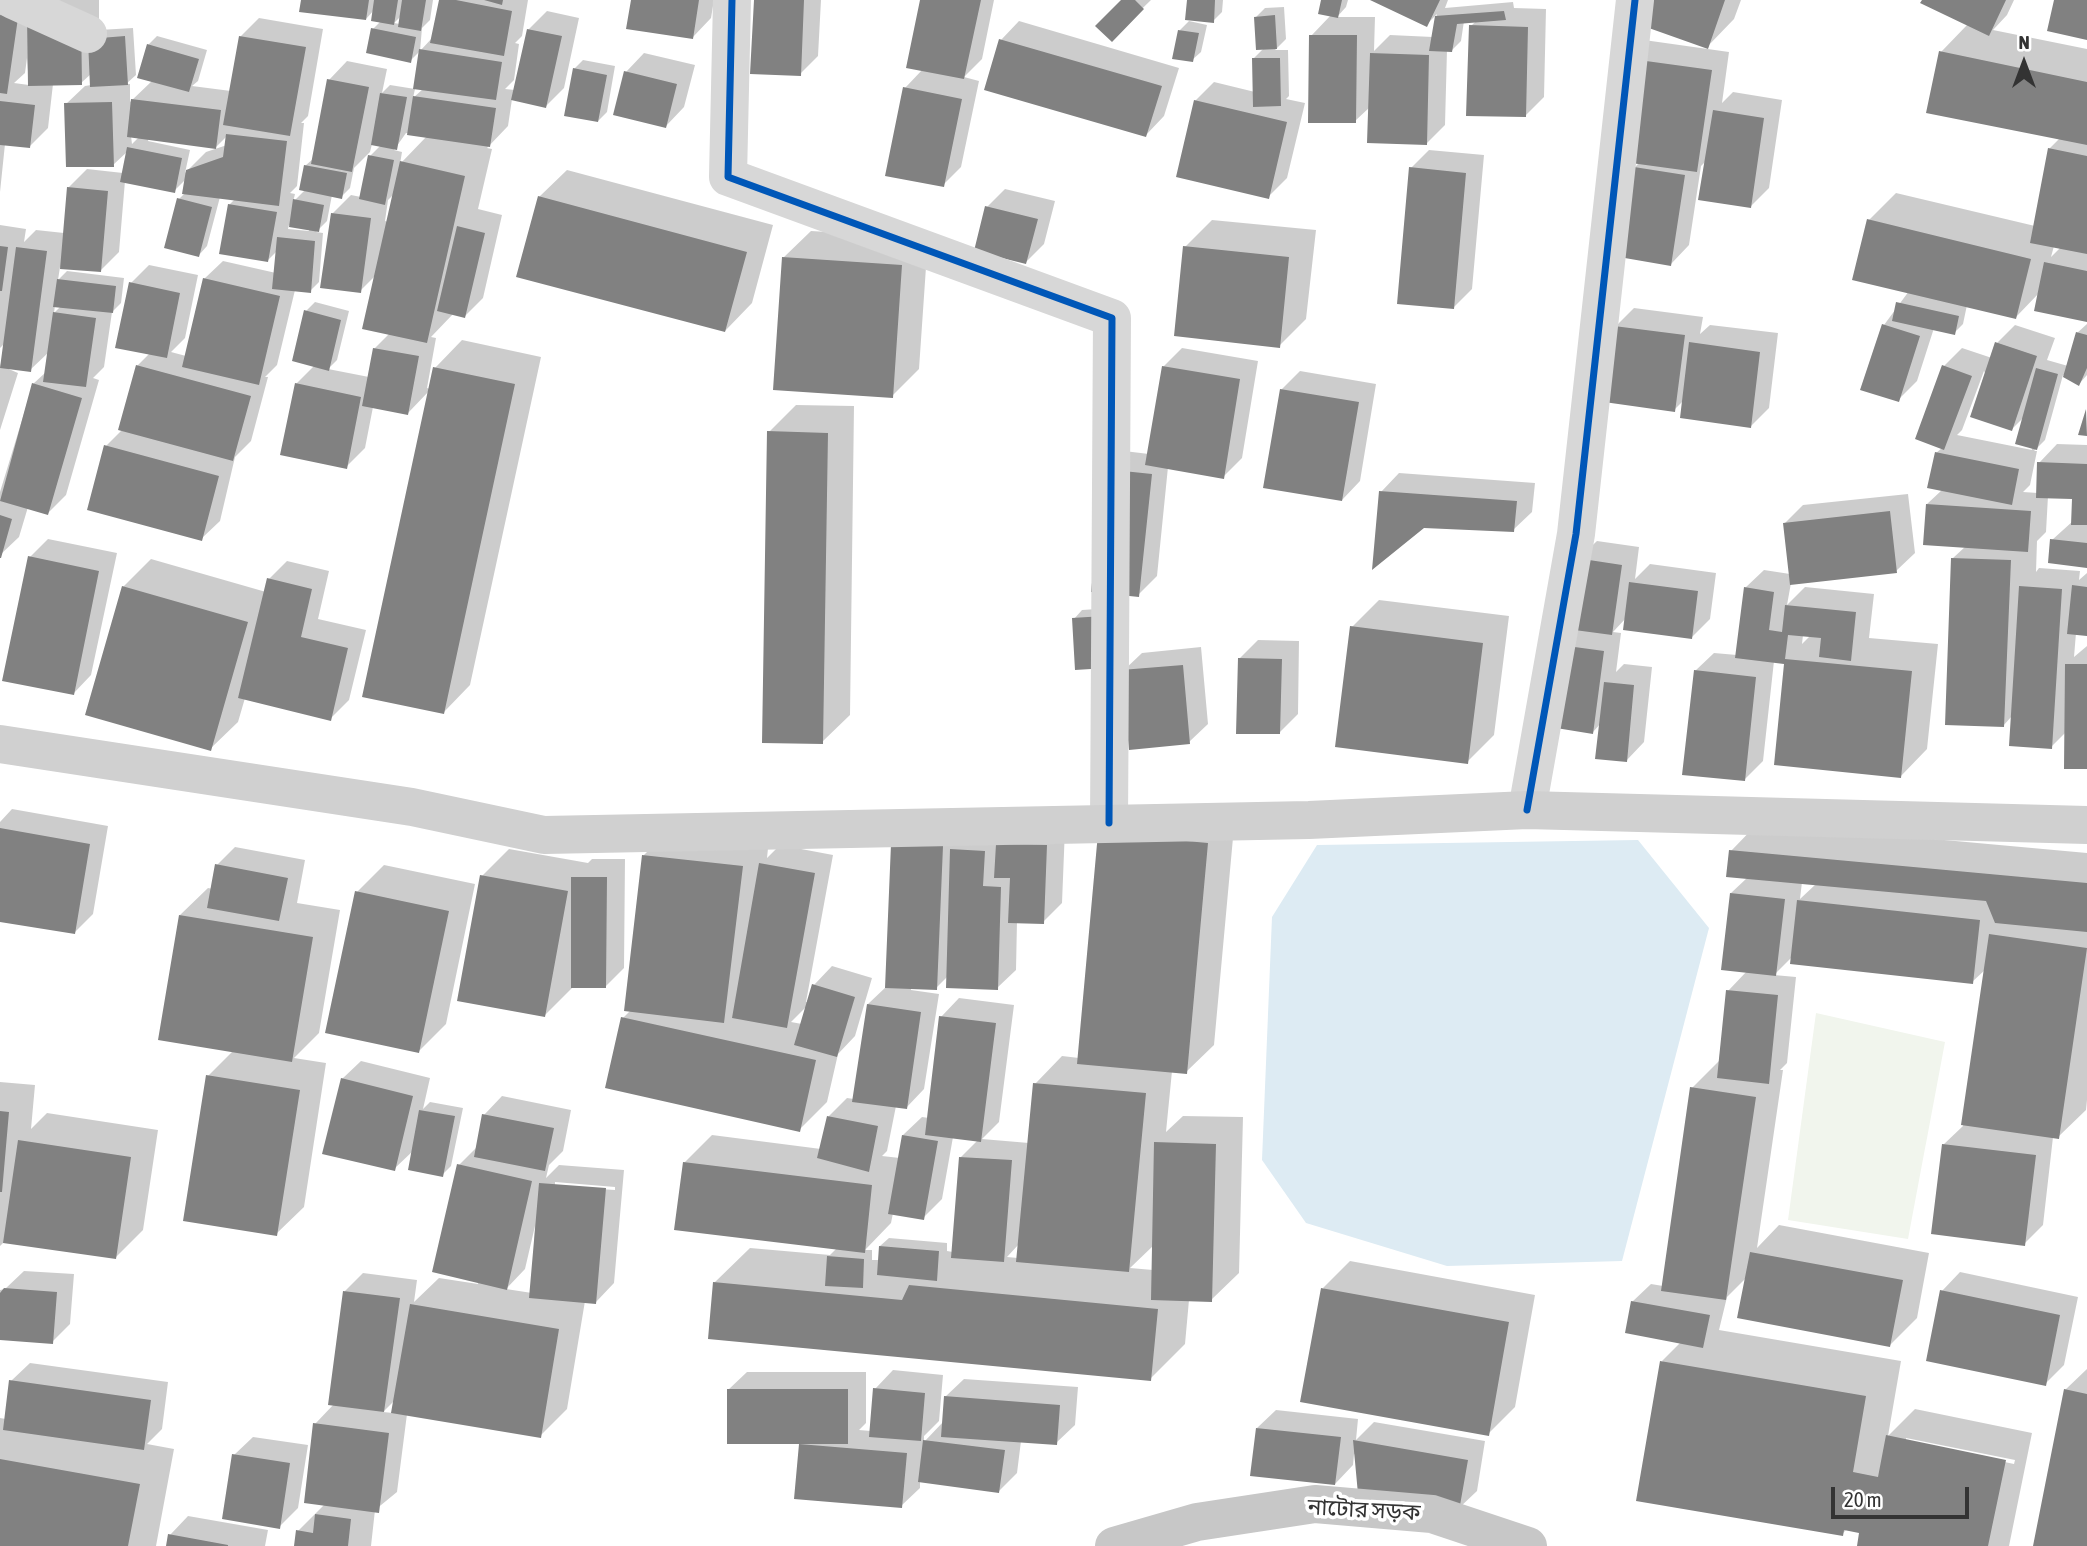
<!DOCTYPE html>
<html>
<head>
<meta charset="utf-8">
<style>
	body { margin:0 }
	#map { position:relative; width:2087px; height:1546px; overflow:hidden; background:#fff; font-family:"Asap Condensed",sans-serif }
	canvas { display:block }
	.north { position:absolute; left:1989px; top:28px; width:70px; height:70px; -webkit-text-stroke:5px #fff; paint-order:stroke; rotate:0deg; font-size:19px; font-weight:700; line-height:28px; text-align:center; color:#333 }
	.north::after { content:''; display:block; margin:auto; width:24px; height:32px; background:#333; clip-path:polygon(50% 0,100% 100%,50% 72%,0 100%) }
	.scale { position:absolute; left:1831px; top:1487px; width:138px; height:32px; box-sizing:border-box; border:4px solid #333; border-top:0; padding-left:9px; font-size:21px; line-height:24px; white-space:nowrap; color:#333; -webkit-text-stroke:5px #fff; paint-order:stroke }
</style>
</head>
<body>
<div id="map">
<canvas width="2087" height="1546"></canvas>
<div class="north">N</div>
<div class="scale">20 m</div>
</div>
<script>
const context = document.querySelector('canvas').getContext('2d');
context.lineJoin = 'round';
function fill(path, color) {
  context.fillStyle = color;
  context.fill(path, 'evenodd');
}
function poly(rows) {
  const path = new Path2D();
  for (const r of rows) {
    path.moveTo(r[0], r[1]);
    for (let i = 2; i < r.length; i += 2) path.lineTo(r[i], r[i + 1]);
  }
  return path;
}
function trace(path, color, width, dash) {
  context.strokeStyle = color;
  context.lineWidth = width;
  context.lineCap = dash ? 'butt' : 'round';
  context.setLineDash(dash || []);
  context.stroke(path);
}
function label(font, color, halo, rows, align = 'center') {
  context.font = font + ' "Asap Condensed","Noto Sans Bengali",sans-serif';
  context.lineWidth = 7;
  context.setLineDash([]);
  context.textBaseline = 'middle';
  context.strokeStyle = halo;
  context.fillStyle = color;
  for (const [text, x, y, turn = 0] of rows) {
    context.save();
    context.translate(x, y);
    context.rotate((+turn || 0) * Math.PI / 180);
    context.textAlign = isNaN(turn) ? turn : align;
    if (halo) context.strokeText(text, 0, 0);
    context.fillText(text, 0, 0);
    context.restore();
  }
}
const green = poly([
	[1816,1013,1945,1042,1908,1239,1788,1220]
]);
const water = poly([
	[1638,840,1709,928,1622,1261,1447,1266,1306,1223,1262,1160,1272,917,1317,845]
]);
const shadow = poly([
	[0,0,99,0,99,30,133,28,136,75,126,84,130,84,130,102,153,80,148,45,157,36,207,50,198,81,192,86,231,91,240,37,259,18,323,29,308,116,301,123,304,123,297,186,290,193,295,194,293,202,305,190,305,166,314,158,329,80,347,61,387,69,382,93,390,85,415,89,413,98,423,89,420,51,410,61,373,29,381,21,374,10,366,19,303,0,433,0,430,20,422,28,420,51,433,37,441,0,528,0,522,36,515,43,519,44,514,80,505,89,515,90,528,30,547,11,579,18,564,88,546,106,512,99,508,126,487,148,492,149,478,209,502,215,483,298,465,316,454,313,431,337,436,338,427,388,430,389,435,368,462,340,541,357,470,685,443,713,430,390,408,413,373,407,365,448,346,467,296,384,315,365,306,311,315,302,349,311,337,360,328,369,369,377,374,349,390,333,376,275,360,291,332,214,351,195,361,197,370,156,381,145,372,144,370,152,354,168,350,188,341,197,332,195,327,221,316,232,323,233,319,282,310,291,295,290,277,365,265,377,268,377,251,441,235,457,220,521,201,539,106,446,123,429,137,366,150,353,131,283,149,265,198,275,185,338,171,352,186,356,204,279,223,261,276,273,278,250,267,261,229,205,235,199,220,197,207,246,199,255,179,199,184,194,186,179,174,191,125,181,119,252,100,271,60,267,58,280,67,271,124,278,121,303,112,312,104,367,93,378,99,380,66,495,48,513,28,507,19,537,0,555,0,492,33,384,46,372,49,352,30,370,4,367,18,373,0,430,0,368,5,343,0,348,0,225,26,229,24,242,36,230,64,233,68,188,87,169,123,173,128,151,113,165,66,104,85,86,91,85,91,74,81,83,53,84,48,128,30,146,5,144,0,192],
	[401,16,400,24,394,23],
	[27,58,29,85,14,83,25,73],
	[406,133,427,136,400,164,402,152,394,150],
	[228,135,227,145,206,152,185,173,190,150,148,141,149,138,216,147],
	[131,136,139,137,132,144],
	[394,194,388,222,385,221,388,200],
	[289,225,309,228,309,231,288,229],
	[55,305,61,306,54,313],
	[633,0,714,0,711,18,693,37],
	[756,0,821,0,818,56,800,74],
	[922,0,994,0,982,59,964,77,979,81,961,167,943,185,905,88,923,69],
	[1123,0,1151,0,1111,39],
	[1188,0,1223,0,1222,12,1213,21],
	[1323,0,1348,0,1346,7,1337,17,1375,17,1374,51,1390,35,1433,37,1437,14,1427,24,1374,0,1448,0,1445,8,1513,2,1514,8,1546,9,1544,97,1526,115,1471,26,1476,21,1464,21,1461,41,1452,50,1447,50,1445,125,1427,143,1370,107,1355,121,1311,36,1331,15],
	[1622,0,1741,0,1734,19,1707,47],
	[1923,0,2014,0,2007,15,1993,30,2087,49,2087,320,2039,293,2016,317,1967,305,1963,324,1954,333,1934,328,1917,381,1898,400,1884,325,1909,291,1869,220,1896,193,2035,226,2049,149,2060,138,1941,52,1968,24],
	[2054,246,2061,247,2051,257],
	[1284,7,1286,39,1275,50,1288,50,1289,96,1286,99,1305,103,1287,178,1268,197,1195,101,1214,82,1255,92,1254,58,1264,48,1256,17,1265,8],
	[1019,21,1179,68,1164,116,1146,135,1001,40],
	[1189,21,1207,25,1201,52,1192,60,1180,30],
	[1644,40,1729,52,1722,103,1733,92,1782,100,1769,188,1750,207,1707,160,1701,166,1689,245,1671,264,1635,167,1640,162],
	[644,53,695,65,684,107,666,126,626,72],
	[583,60,615,66,607,112,598,121,574,69],
	[1429,150,1484,155,1472,289,1454,307,1411,168],
	[567,170,773,225,752,303,725,331,539,197],
	[1005,189,1055,201,1044,244,1026,262,987,207],
	[1212,220,1316,230,1306,319,1279,346,1185,247],
	[811,231,928,238,919,369,892,396,783,258],
	[1634,308,1703,317,1700,334,1710,325,1778,333,1769,408,1750,427,1684,400,1674,410,1616,326],
	[2087,324,2087,375,2079,384,2063,375,2045,440,2034,451,2037,451,2030,485,2023,492,2038,493,2039,463,2057,444,2087,445,2087,566,2052,540,2073,521,2074,497,2048,496,2046,532,2037,541,2036,572,2039,568,2080,571,2079,580,2087,573,2087,634,2076,633,2074,657,2087,646,2087,767,2066,732,2051,747,2012,716,2003,726,1953,558,1966,546,1927,504,1942,490,1936,453,1942,448,1944,366,1962,348,1992,358,1997,343,2015,325,2055,338,2047,360,2068,366,2077,333],
	[1984,371,2012,429,2024,417,2032,450,1957,435,1962,430],
	[1182,348,1258,361,1242,458,1223,477,1168,467,1157,576,1138,595,1124,451,1149,454,1163,367],
	[1300,371,1376,384,1360,481,1342,500,1281,390],
	[796,405,854,406,850,715,822,742,769,432],
	[1399,473,1535,483,1532,512,1513,530,1381,492],
	[1908,494,1915,553,1896,571,1791,583,1787,605,1805,587,1874,594,1869,638,1938,644,1927,749,1900,777,1786,663,1774,661,1763,761,1744,780,1695,671,1714,653,1737,655,1745,588,1764,570,1790,574,1785,523,1803,505],
	[1803,635,1810,636,1802,644],
	[48,539,117,553,91,675,73,694,30,557],
	[1597,541,1639,547,1635,579,1650,564,1716,573,1710,619,1692,637,1626,618,1613,632,1621,633,1616,672,1624,664,1652,667,1644,742,1626,761,1601,723,1593,732,1552,726,1578,559],
	[151,559,266,592,269,579,287,561,329,571,318,619,366,630,349,700,330,719,245,698,238,722,210,749,123,587],
	[1379,600,1509,616,1494,735,1467,762,1352,627],
	[1112,608,1115,657,1074,619,1082,610],
	[1258,640,1299,641,1298,714,1279,733,1239,659],
	[1201,647,1208,724,1189,742,1123,671,1142,653],
	[12,809,108,826,93,914,74,933,0,920,0,822],
	[1235,816,1214,1045,1186,1072,1172,1071,1166,1132,1183,1116,1243,1117,1239,1273,1211,1300,1189,1300,1185,1344,1150,1379,714,1283,750,1248,830,1255,838,1247,684,1163,712,1135,821,1149,829,1116,847,1098,854,1099,868,1004,887,986,893,845,1065,828,1062,903,1043,922,1017,921,1016,970,997,988,948,976,936,988,911,987,911,990,939,994,924,1089,906,1108,896,1106,887,1151,882,1156,900,1158,903,1135,922,1117,929,1118,941,1017,959,998,1014,1005,999,1122,982,1139,1029,1143,1035,1084,1062,1056,1079,1058,1099,834],
	[953,1137,978,1140,961,1157,953,1252,947,1251,947,1243,889,1238,880,1246,879,1260,872,1260,872,1250,865,1250,891,1223,893,1213,923,1218,942,1199],
	[1019,1244,1018,1258,1007,1257],
	[1154,1245,1153,1270,1130,1268],
	[1758,823,2087,853,2087,1100,2086,1110,2058,1137,2053,1137,2043,1225,2024,1244,1943,1145,1963,1126,1986,969,1972,982,1792,957,1774,975,1796,977,1787,1063,1780,1070,1783,1070,1757,1248,1779,1225,1929,1253,1917,1318,1890,1345,1747,1277,1727,1297,1719,1330,1901,1361,1888,1436,1915,1409,2032,1433,2009,1546,1859,1546,1862,1532,1847,1529,1842,1534,1662,1361,1681,1342,1632,1302,1651,1284,1663,1286,1692,1088,1719,1061,1728,991,1747,971,1731,893,1747,878,1731,851],
	[1802,882,1816,884,1800,899],
	[1906,1438,2015,1460,2014,1464,1906,1441],
	[671,828,769,839,767,858,780,845,833,855,806,1002,809,1002,814,985,832,966,872,978,855,1036,838,1054,827,1102,799,1130,623,1018,631,1010,644,855],
	[808,1005,802,1024,791,1022],
	[235,847,305,860,297,903,340,910,319,1033,294,1058,326,1063,304,1207,276,1234,208,1076,233,1051,180,915,208,888,213,889,217,865],
	[509,849,588,863,592,859,625,859,624,968,605,987,573,987,545,1015,482,876],
	[384,865,475,884,446,1024,419,1051,357,892],
	[361,1061,430,1078,423,1109,430,1102,463,1108,451,1166,442,1175,414,1150,394,1169,342,1079],
	[0,1082,35,1085,31,1129,47,1113,158,1130,143,1230,115,1258,5,1241,0,1246],
	[502,1096,571,1110,563,1151,549,1165,546,1178,559,1165,624,1170,614,1283,596,1302,585,1301,567,1409,540,1436,407,1414,397,1492,375,1510,371,1546,296,1546,298,1531,325,1504,315,1424,334,1404,345,1291,363,1273,417,1280,414,1302,439,1278,478,1284,459,1165,478,1146,484,1115],
	[555,1182,615,1187,615,1190,555,1186],
	[535,1226,532,1293,506,1289,525,1269],
	[396,1399,393,1413,383,1412],
	[1350,1261,1535,1295,1515,1407,1488,1434,1323,1288],
	[24,1271,74,1274,70,1324,52,1342,0,1338,0,1290,5,1289],
	[1960,1272,2078,1297,2064,1365,2045,1384,1942,1291],
	[30,1363,168,1382,162,1429,147,1444,174,1449,156,1546,0,1546,0,1418,6,1419,11,1381],
	[2087,1369,2087,1546,2035,1546,2065,1390],
	[893,1370,943,1375,939,1421,924,1436,924,1442,943,1422,945,1397,964,1379,1078,1387,1075,1425,1056,1443,1021,1441,1017,1473,999,1491,920,1481,920,1488,901,1506,796,1497,800,1442,728,1390,747,1372,866,1372,866,1423,859,1430,871,1431,875,1389],
	[1276,1410,1358,1419,1356,1440,1374,1422,1485,1441,1477,1491,1458,1509,1354,1454,1353,1465,1335,1484,1257,1428],
	[253,1437,308,1445,298,1508,279,1527,234,1455],
	[188,1516,268,1530,265,1546,168,1546,170,1535]
]);
const building = poly([
	[301,0,369,0,366,20,299,12],
	[374,0,398,0,394,25,371,21],
	[402,0,426,0,421,31,398,27],
	[439,0,456,0,512,11,504,56,430,43],
	[484,0,503,0,502,5],
	[631,0,699,0,693,39,626,29],
	[754,0,804,0,801,76,750,74],
	[920,0,981,0,964,79,906,68],
	[1121,0,1135,0,1144,9,1112,42,1095,26],
	[1187,0,1215,0,1214,23,1185,20],
	[1321,0,1342,0,1338,18,1318,14],
	[1370,0,1440,0,1427,27],
	[1621,0,1725,0,1708,49,1615,16],
	[1922,0,2006,0,1989,36,1920,3],
	[2054,0,2087,0,2087,40,2047,31],
	[1504,11,1506,20,1457,24,1452,52,1429,51,1435,16],
	[0,15,18,18,7,94,0,93],
	[1275,15,1277,49,1256,50,1254,17],
	[81,16,82,85,28,86,27,17],
	[1469,25,1528,27,1526,117,1466,116],
	[371,28,416,37,411,63,366,53],
	[527,29,562,36,546,108,511,100],
	[1178,30,1199,33,1193,62,1172,59],
	[1309,35,1357,35,1356,123,1308,123],
	[125,36,128,85,90,87,88,39],
	[239,36,306,47,290,136,223,125],
	[999,39,1162,86,1146,137,984,90],
	[147,44,199,59,189,92,137,78],
	[419,49,502,62,496,100,413,89],
	[1939,51,2087,82,2087,145,1926,113],
	[1370,53,1429,55,1427,145,1367,143],
	[1252,58,1280,58,1281,106,1253,107],
	[1624,58,1712,70,1697,172,1609,160],
	[573,68,607,75,598,122,564,116],
	[624,71,677,84,666,128,613,115],
	[327,79,369,87,352,172,311,164],
	[903,87,962,99,944,187,885,176],
	[380,93,407,97,397,150,371,145],
	[413,96,496,108,490,147,407,135],
	[131,99,221,110,216,149,127,137],
	[1194,100,1287,122,1269,199,1176,177],
	[0,101,35,105,30,148,0,145],
	[112,102,114,167,66,167,64,103],
	[1713,110,1764,118,1751,208,1698,200],
	[226,134,287,141,279,206,182,194,186,170,223,157],
	[127,147,182,158,175,193,120,182],
	[2048,148,2087,156,2087,254,2030,243],
	[368,155,394,160,385,205,359,199],
	[400,161,465,176,427,343,362,329],
	[304,165,347,173,342,199,299,190],
	[1409,167,1466,173,1454,309,1397,304],
	[1634,167,1685,175,1671,266,1619,257],
	[67,187,108,191,101,272,60,269],
	[538,196,747,252,725,332,516,277],
	[177,198,212,207,199,257,164,248],
	[293,199,324,205,319,232,289,227],
	[228,204,277,212,268,262,219,254],
	[985,206,1038,219,1026,264,974,251],
	[331,213,371,218,361,293,320,288],
	[1867,219,2031,259,2016,319,1852,280],
	[457,226,485,233,465,318,437,311],
	[277,237,315,241,311,293,272,289],
	[0,246,8,247,2,291,0,291],
	[1183,246,1289,257,1280,348,1174,336],
	[16,247,47,251,31,372,0,368],
	[782,257,902,265,893,398,773,390],
	[2044,262,2087,271,2087,322,2034,311],
	[203,278,280,296,259,385,182,367],
	[57,279,116,286,113,313,53,307],
	[129,282,180,293,167,358,115,348],
	[1896,302,1959,316,1955,335,1892,321],
	[304,310,341,320,329,371,292,361],
	[53,312,96,318,86,387,43,382],
	[1882,324,1920,336,1899,402,1860,390],
	[1614,326,1685,335,1675,412,1604,402],
	[2076,332,2087,335,2087,368,2079,386,2063,377],
	[1689,342,1760,352,1751,428,1680,418],
	[1995,342,2037,356,2012,431,1970,417],
	[373,348,419,356,408,415,362,406],
	[136,365,251,396,233,461,118,430],
	[1942,365,1972,376,1944,450,1915,439],
	[1162,366,1240,379,1224,479,1145,465],
	[433,367,515,384,444,714,362,697],
	[2036,368,2058,374,2037,450,2015,444],
	[32,383,82,398,48,515,0,501],
	[295,383,361,397,347,469,280,455],
	[1280,389,1359,402,1342,501,1263,488],
	[2086,409,2087,436,2078,435],
	[767,431,828,433,823,744,762,743],
	[104,445,219,476,202,541,87,510],
	[1935,452,2019,469,2012,505,1927,488],
	[2037,462,2087,464,2087,525,2071,525,2072,499,2036,498],
	[1104,469,1152,474,1139,597,1091,592],
	[1379,491,1517,501,1514,532,1424,528,1372,570],
	[1926,504,2031,511,2028,552,1923,545],
	[1890,511,1897,573,1790,585,1783,523],
	[0,515,12,519,1,558,0,558],
	[2050,539,2087,543,2087,568,2048,563],
	[28,556,99,571,74,695,2,681],
	[1576,558,1622,565,1612,635,1567,629],
	[1951,558,2011,560,2004,727,1945,725],
	[267,578,312,589,301,637,348,648,331,721,238,698],
	[1629,582,1698,591,1692,639,1623,630],
	[2072,585,2087,587,2087,636,2067,634],
	[122,586,248,622,211,751,85,715],
	[2019,586,2062,589,2052,749,2009,746],
	[1744,587,1774,592,1769,630,1782,632,1785,605,1856,612,1851,661,1819,657,1821,638,1788,635,1785,659,1912,671,1901,778,1774,765,1784,664,1735,658],
	[1104,616,1107,668,1075,670,1072,618],
	[1350,626,1483,643,1468,764,1335,747],
	[1560,645,1604,651,1593,734,1550,727],
	[1238,658,1282,659,1280,734,1236,734],
	[2065,664,2087,664,2087,769,2064,769],
	[1183,665,1190,744,1129,750,1121,670],
	[1694,670,1756,677,1745,781,1682,775],
	[1604,682,1634,685,1627,762,1595,759],
	[0,828,90,844,75,934,0,922],
	[1098,833,1208,843,1187,1074,1077,1064],
	[891,844,943,846,937,990,885,988],
	[996,844,1047,845,1044,924,1008,923,1010,878,994,878],
	[950,849,985,851,983,886,1001,887,998,990,946,988],
	[1729,850,2087,883,2087,932,1995,923,1986,901,1726,877],
	[642,855,743,866,724,1023,624,1011],
	[759,863,815,873,787,1028,732,1018],
	[215,864,288,878,279,921,207,908],
	[480,875,568,891,545,1017,457,1001],
	[571,877,607,877,606,988,571,988],
	[355,891,449,911,419,1053,325,1033],
	[1730,893,1785,899,1776,976,1721,970],
	[1797,900,1980,920,1973,984,1790,964],
	[179,915,313,937,292,1062,158,1040],
	[1989,934,2087,948,2059,1139,1961,1125],
	[812,984,855,997,837,1057,794,1045],
	[1726,990,1778,995,1769,1084,1717,1078],
	[867,1004,921,1012,907,1109,852,1102],
	[939,1016,996,1023,981,1142,925,1135],
	[621,1017,816,1060,800,1132,605,1088],
	[206,1075,300,1090,277,1236,183,1221],
	[341,1078,413,1096,395,1171,322,1154],
	[1033,1083,1146,1093,1129,1272,1016,1262],
	[1690,1087,1756,1097,1726,1300,1661,1291],
	[419,1110,455,1116,443,1177,408,1170],
	[0,1111,9,1112,2,1192,0,1192],
	[482,1114,554,1128,545,1171,474,1157],
	[827,1116,878,1126,869,1172,817,1158],
	[902,1135,938,1141,924,1220,888,1214],
	[18,1140,131,1157,116,1259,3,1243],
	[1154,1142,1216,1144,1212,1302,1151,1300],
	[1942,1144,2036,1155,2025,1246,1931,1234],
	[959,1157,1012,1160,1004,1262,951,1258],
	[683,1162,872,1185,865,1253,674,1230],
	[457,1164,532,1181,507,1290,432,1272],
	[539,1183,606,1188,596,1304,529,1298],
	[879,1246,939,1251,937,1281,877,1275],
	[1750,1252,1903,1280,1890,1347,1737,1318],
	[827,1256,864,1259,863,1288,825,1286],
	[713,1282,902,1300,909,1285,1158,1309,1151,1381,708,1339],
	[4,1288,57,1292,53,1344,0,1340,0,1293],
	[1321,1288,1509,1322,1489,1436,1300,1402],
	[1940,1290,2060,1315,2046,1386,1926,1361],
	[343,1291,400,1298,384,1412,328,1405],
	[1631,1301,1710,1315,1703,1348,1625,1333],
	[410,1304,559,1329,541,1438,391,1413],
	[1660,1361,1866,1396,1853,1472,1878,1477,1886,1435,2006,1460,1988,1546,1857,1546,1859,1533,1844,1530,1843,1536,1636,1501],
	[9,1380,151,1400,144,1450,3,1430],
	[873,1388,925,1393,921,1441,869,1437],
	[727,1389,848,1389,848,1444,727,1444],
	[2064,1389,2087,1394,2087,1546,2033,1546],
	[944,1396,1060,1405,1057,1445,941,1437],
	[313,1423,389,1433,379,1513,304,1503],
	[1256,1428,1341,1437,1335,1485,1250,1476],
	[923,1440,1005,1450,999,1493,918,1482],
	[1353,1440,1468,1460,1459,1511,1358,1494],
	[799,1444,907,1453,902,1508,794,1499],
	[232,1454,290,1463,280,1529,222,1519],
	[0,1459,140,1484,128,1546,0,1546],
	[315,1514,351,1519,348,1546,294,1546,296,1530,313,1533],
	[168,1534,228,1545,228,1546,166,1546]
]);
const minor = poly([
	[13,0,88,34],
	[732,0,728,177,1112,318,1109,823],
	[1527,810,1576,534,1635,0]
]);
const secondary = poly([
	[0,744,412,807,544,835,1309,820,1527,810,2087,825]
]);
const trunk = poly([
	[1114,1546,1197,1522,1315,1504,1432,1514,1528,1546]
]);
const cycleway = poly([
	[732,0,728,177,1112,318,1109,823],
	[1527,810,1576,534,1635,0]
]);
const streetNames = [
	["নাটোর সড়ক",1364,1510,3]
];
fill(green, '#f1f5ed');
fill(water, '#ddebf3');
fill(shadow, '#0003');
fill(building, '#818181');
trace(minor, '#d7d7d7', 38);
trace(secondary, '#d0d0d0', 38);
trace(trunk, '#c7c7c7', 38);
trace(cycleway, '#0057b8', 7);
label('23px', '#333', '#fff', streetNames);
</script>
</body>
</html>
